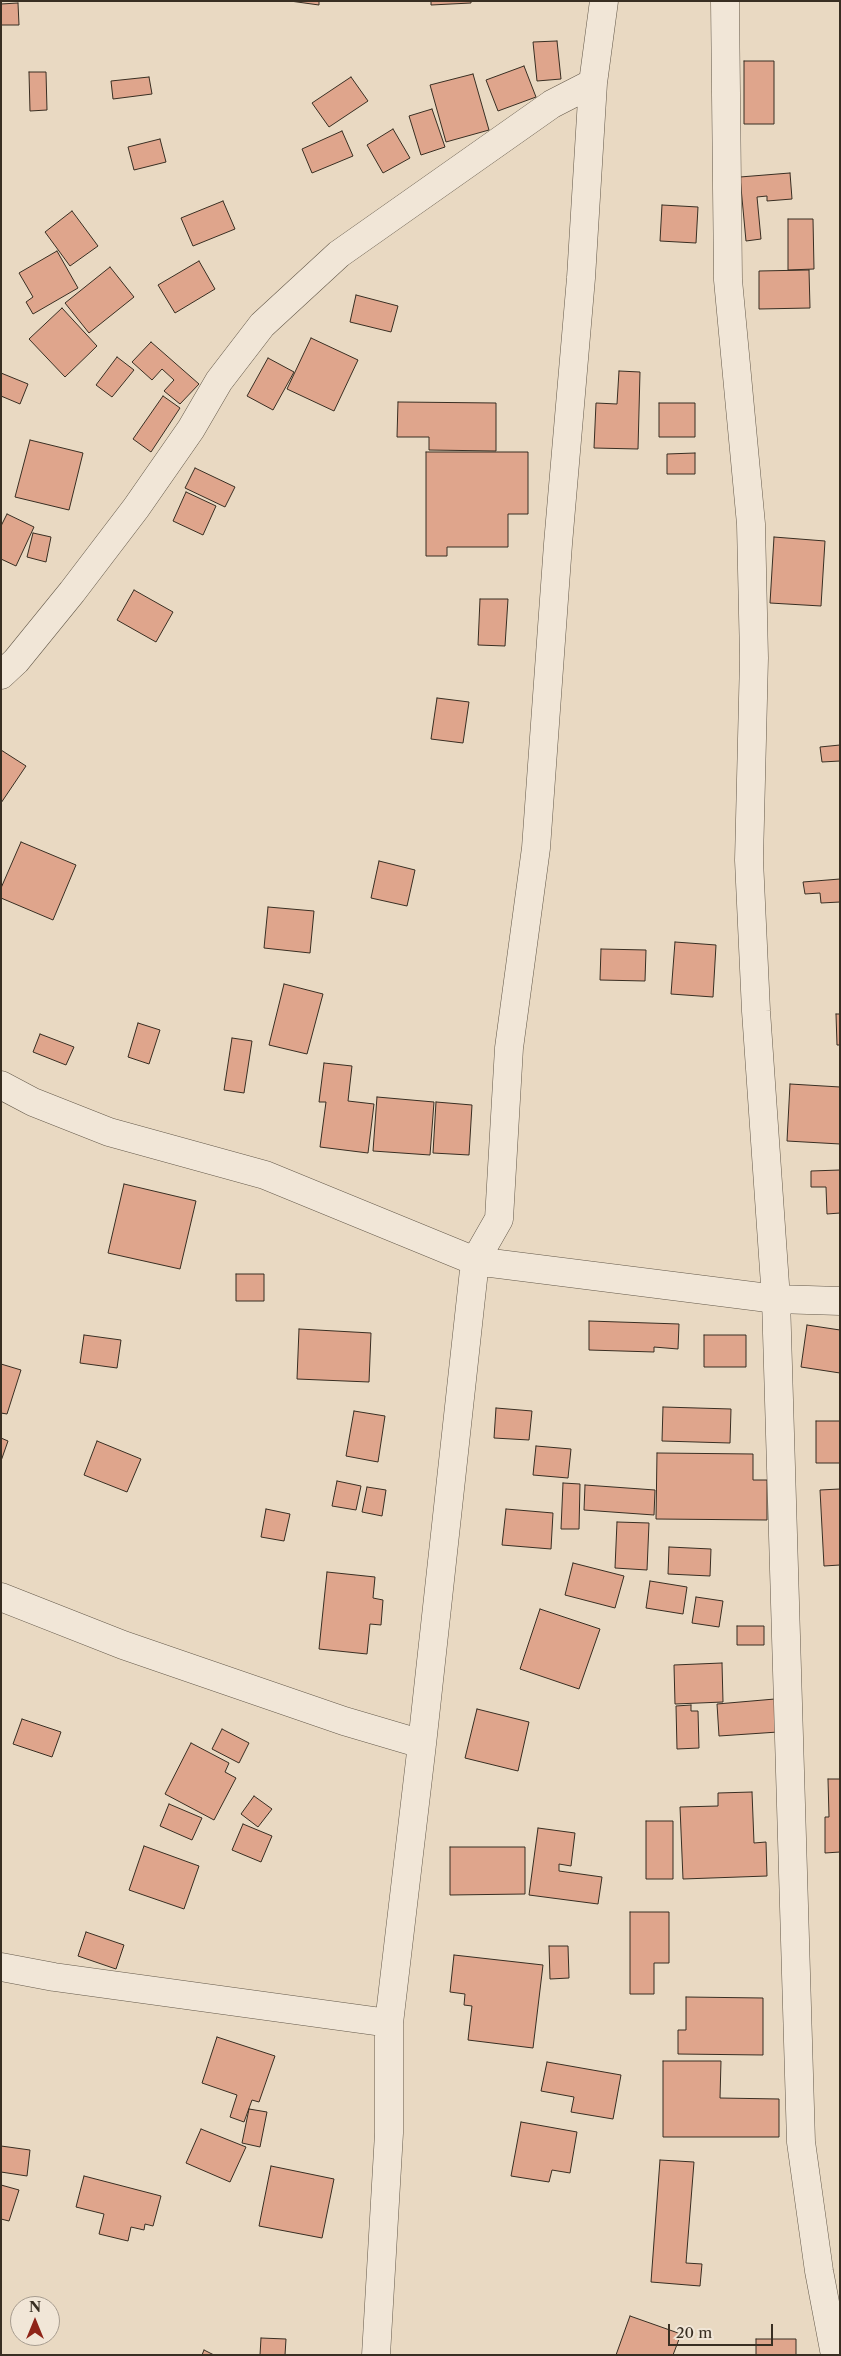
<!DOCTYPE html>
<html>
<head>
<meta charset="utf-8">
<style>
	body { margin:0 }
	#map { position:relative; width:841px; height:2356px; overflow:hidden; background:#e9d9c2; font-family:"Libre Caslon Text",serif }
	canvas { display:block }
	.frame { position:absolute; inset:0; border:2px solid #382e22; pointer-events:none }
	.north { position:absolute; left:10px; top:2296px; width:50px; height:50px; box-sizing:border-box; background:#f1e6d7; border:1px solid #a79c8f; border-radius:50%; rotate:0deg; font-size:14px; font-weight:700; line-height:20px; text-align:center; color:#382e22 }
	.north::after { content:''; display:block; margin:auto; width:18px; height:22px; background:#8f2418; clip-path:polygon(50% 0,100% 100%,50% 72%,0 100%) }
	.scale { position:absolute; left:668px; top:2324px; width:105px; height:22px; box-sizing:border-box; border:2px solid #382e22; border-top:0; padding-left:6px; font-size:15px; line-height:18px; white-space:nowrap; color:#382e22; -webkit-text-stroke:4px #f1e6d7; paint-order:stroke }
</style>
</head>
<body>
<div id="map">
<canvas width="841" height="2356"></canvas>
<div class="frame"></div>
<div class="north">N</div>
<div class="scale">20 m</div>
</div>
<script>
const context = document.querySelector('canvas').getContext('2d');
context.lineJoin = 'round';
function fill(path, color) {
  context.fillStyle = color;
  context.fill(path, 'evenodd');
}
function poly(rows) {
  const path = new Path2D();
  for (const r of rows) {
    path.moveTo(r[0], r[1]);
    for (let i = 2; i < r.length; i += 2) path.lineTo(r[i], r[i + 1]);
  }
  return path;
}
function trace(path, color, width, dash) {
  context.strokeStyle = color;
  context.lineWidth = width;
  context.lineCap = dash ? 'butt' : 'round';
  context.setLineDash(dash || []);
  context.stroke(path);
}
const building = poly([
	[290,1,319,1,319,5,290,1],
	[431,1,471,1,471,3,431,5,431,1],
	[18,3,19,25,1,25,1,4,18,3],
	[557,41,561,79,537,81,533,42,557,41],
	[744,61,774,61,774,124,744,124,744,61],
	[524,66,536,97,498,111,486,80,524,66],
	[29,72,46,72,47,110,30,111,29,72],
	[473,74,489,130,446,142,430,85,473,74],
	[149,77,152,94,113,99,111,81,149,77],
	[351,77,368,101,329,127,312,103,351,77],
	[432,109,445,147,421,155,409,116,432,109],
	[393,129,410,158,383,173,367,145,393,129],
	[342,131,353,156,312,173,302,149,342,131],
	[160,139,166,162,134,170,128,147,160,139],
	[790,173,792,199,767,201,767,196,757,197,761,239,746,241,740,177,790,173],
	[223,201,235,229,193,246,181,218,223,201],
	[662,205,698,207,696,243,660,241,662,205],
	[72,211,98,246,70,266,45,232,72,211],
	[788,219,813,219,814,269,788,270,788,219],
	[57,251,78,288,33,314,26,302,33,297,19,273,57,251],
	[199,261,215,289,175,313,158,285,199,261],
	[110,267,134,297,89,333,65,303,110,267],
	[809,270,810,308,759,309,759,271,809,270],
	[356,295,398,306,391,332,350,322,356,295],
	[62,308,97,346,65,377,29,339,62,308],
	[311,338,358,360,334,411,287,389,311,338],
	[151,342,199,384,180,404,164,391,174,380,162,369,152,380,132,362,151,342],
	[117,357,134,370,112,397,96,385,117,357],
	[268,358,294,372,273,410,247,396,268,358],
	[619,371,640,372,638,449,594,448,596,403,617,404,619,371],
	[1,373,28,384,20,404,1,396,1,373],
	[163,396,180,408,151,452,133,439,163,396],
	[398,402,496,403,496,451,429,450,429,437,397,437,398,402],
	[659,403,695,403,695,437,659,437,659,403],
	[30,440,83,453,69,510,15,497,30,440],
	[426,452,528,452,528,514,508,514,508,547,447,547,447,556,426,556,426,452],
	[695,453,695,474,667,474,667,454,695,453],
	[195,468,235,487,225,507,185,488,195,468],
	[186,492,216,506,203,535,173,521,186,492],
	[7,514,34,527,16,566,1,559,1,526,7,514],
	[33,533,51,537,46,562,27,557,33,533],
	[774,537,825,541,821,606,770,603,774,537],
	[134,590,173,612,156,642,117,620,134,590],
	[480,599,508,599,505,646,478,645,480,599],
	[437,698,469,702,463,743,431,739,437,698],
	[840,745,840,761,822,762,820,747,840,745],
	[1,750,26,766,1,803,1,750],
	[21,842,76,865,53,920,1,898,1,888,21,842],
	[379,861,415,870,407,906,371,898,379,861],
	[840,879,840,902,821,903,820,893,805,894,803,882,840,879],
	[268,907,314,911,310,953,264,948,268,907],
	[675,942,716,945,713,997,671,994,675,942],
	[601,949,646,950,645,981,600,980,601,949],
	[284,984,323,994,307,1054,269,1045,284,984],
	[836,1014,840,1014,840,1045,837,1045,836,1014],
	[138,1023,160,1030,149,1064,128,1057,138,1023],
	[40,1034,74,1047,66,1065,33,1052,40,1034],
	[232,1038,252,1041,244,1093,224,1090,232,1038],
	[324,1063,352,1066,348,1101,374,1104,368,1153,320,1147,326,1102,319,1102,324,1063],
	[790,1084,840,1087,840,1144,787,1141,790,1084],
	[377,1097,434,1102,430,1155,373,1151,377,1097],
	[436,1102,472,1105,469,1155,433,1153,436,1102],
	[840,1170,840,1213,827,1214,826,1187,811,1187,811,1171,840,1170],
	[124,1184,196,1201,180,1269,108,1253,124,1184],
	[236,1274,264,1274,264,1301,236,1301,236,1274],
	[589,1321,679,1324,678,1349,654,1347,654,1352,589,1350,589,1321],
	[807,1325,840,1330,840,1373,801,1367,807,1325],
	[299,1329,371,1333,369,1382,297,1379,299,1329],
	[84,1335,121,1340,117,1368,80,1363,84,1335],
	[704,1335,746,1335,746,1367,704,1367,704,1335],
	[1,1364,21,1370,7,1414,1,1413,1,1364],
	[663,1407,731,1409,730,1443,662,1441,663,1407],
	[496,1408,532,1411,529,1440,494,1438,496,1408],
	[354,1411,385,1416,378,1462,346,1456,354,1411],
	[816,1421,840,1421,840,1463,816,1463,816,1421],
	[1,1438,8,1441,1,1461,1,1438],
	[97,1441,141,1459,127,1492,84,1475,97,1441],
	[536,1446,571,1449,568,1478,533,1475,536,1446],
	[657,1453,753,1454,753,1480,767,1480,767,1520,656,1519,657,1453],
	[337,1481,361,1486,356,1510,332,1506,337,1481],
	[563,1483,580,1484,579,1529,561,1529,563,1483],
	[585,1485,655,1490,654,1515,584,1510,585,1485],
	[367,1487,386,1490,382,1516,362,1512,367,1487],
	[840,1489,840,1565,824,1566,820,1490,840,1489],
	[266,1509,290,1514,284,1541,261,1537,266,1509],
	[506,1509,553,1513,551,1549,502,1545,506,1509],
	[617,1522,649,1523,647,1570,615,1568,617,1522],
	[669,1547,711,1549,710,1576,668,1574,669,1547],
	[573,1563,624,1576,615,1608,565,1595,573,1563],
	[327,1572,375,1577,373,1598,383,1600,381,1625,370,1624,367,1654,319,1649,327,1572],
	[650,1581,687,1587,683,1614,646,1608,650,1581],
	[696,1597,723,1601,719,1627,692,1623,696,1597],
	[540,1609,600,1629,579,1689,520,1669,540,1609],
	[737,1626,764,1626,764,1645,737,1645,737,1626],
	[722,1663,723,1702,675,1704,674,1665,722,1663],
	[775,1699,778,1732,719,1736,717,1704,775,1699],
	[691,1705,691,1711,698,1711,699,1748,677,1749,676,1706,691,1705],
	[477,1709,529,1722,518,1771,465,1758,477,1709],
	[22,1719,61,1732,52,1757,13,1744,22,1719],
	[222,1729,249,1743,239,1763,212,1749,222,1729],
	[191,1743,229,1763,225,1772,236,1778,214,1820,165,1794,191,1743],
	[828,1779,840,1779,840,1852,825,1853,825,1817,829,1817,828,1779],
	[752,1792,754,1843,766,1842,767,1876,683,1879,680,1807,718,1806,718,1793,752,1792],
	[254,1796,272,1809,258,1827,241,1814,254,1796],
	[169,1804,202,1818,192,1840,160,1826,169,1804],
	[646,1821,673,1821,673,1879,646,1879,646,1821],
	[243,1824,272,1836,261,1862,232,1850,243,1824],
	[538,1828,575,1833,571,1866,559,1864,559,1871,602,1877,598,1904,529,1895,538,1828],
	[144,1846,199,1866,184,1909,129,1890,144,1846],
	[450,1847,525,1847,525,1894,450,1895,450,1847],
	[630,1912,669,1912,669,1963,654,1963,654,1994,630,1994,630,1912],
	[86,1932,124,1945,116,1969,78,1956,86,1932],
	[549,1946,568,1946,569,1978,550,1979,549,1946],
	[454,1955,543,1965,533,2048,468,2040,472,2006,464,2005,465,1994,450,1992,454,1955],
	[686,1997,763,1998,763,2055,678,2054,678,2030,686,2030,686,1997],
	[217,2037,275,2056,259,2102,252,2100,244,2122,230,2117,237,2095,202,2083,217,2037],
	[663,2061,721,2061,720,2098,779,2099,779,2137,663,2137,663,2061],
	[547,2062,621,2075,613,2119,571,2112,574,2097,541,2091,547,2062],
	[249,2109,267,2112,260,2147,242,2143,249,2109],
	[521,2122,577,2132,570,2173,552,2170,549,2182,511,2176,521,2122],
	[201,2129,246,2147,230,2182,186,2163,201,2129],
	[1,2146,30,2150,27,2176,1,2172,1,2146],
	[660,2160,694,2162,686,2263,702,2264,700,2286,651,2282,660,2160],
	[271,2166,334,2179,322,2238,259,2226,271,2166],
	[84,2176,161,2196,153,2226,145,2224,144,2230,131,2227,128,2241,99,2234,104,2214,76,2207,84,2176],
	[1,2185,19,2190,9,2221,1,2219,1,2185],
	[630,2316,681,2334,673,2355,616,2355,630,2316],
	[261,2338,286,2339,285,2355,260,2355,261,2338],
	[756,2339,796,2339,796,2355,756,2355,756,2339],
	[204,2350,214,2355,202,2355,204,2350]
]);
const minor = poly([
	[725,1,728,280,751,524,754,658,749,860,756,1011,776,1299,801,2142,819,2271,835,2355],
	[1,675,16,661,72,592,136,508,191,429,219,381,262,325,339,254,552,104,593,83],
	[1,1085,33,1102,109,1132,265,1175,475,1261,776,1299,840,1301],
	[1,1597,123,1645,344,1721,422,1744],
	[1,1967,54,1977,389,2023],
	[376,2355,389,2133,389,2023,422,1744,475,1261,499,1219,509,1048,536,848,558,544,581,278,593,83,604,1]
]);
fill(building, '#dfa58c');
trace(building, '#382e22', 1);
trace(minor, '#64594a', 29);
trace(minor, '#f1e6d7', 28);
</script>
</body>
</html>
